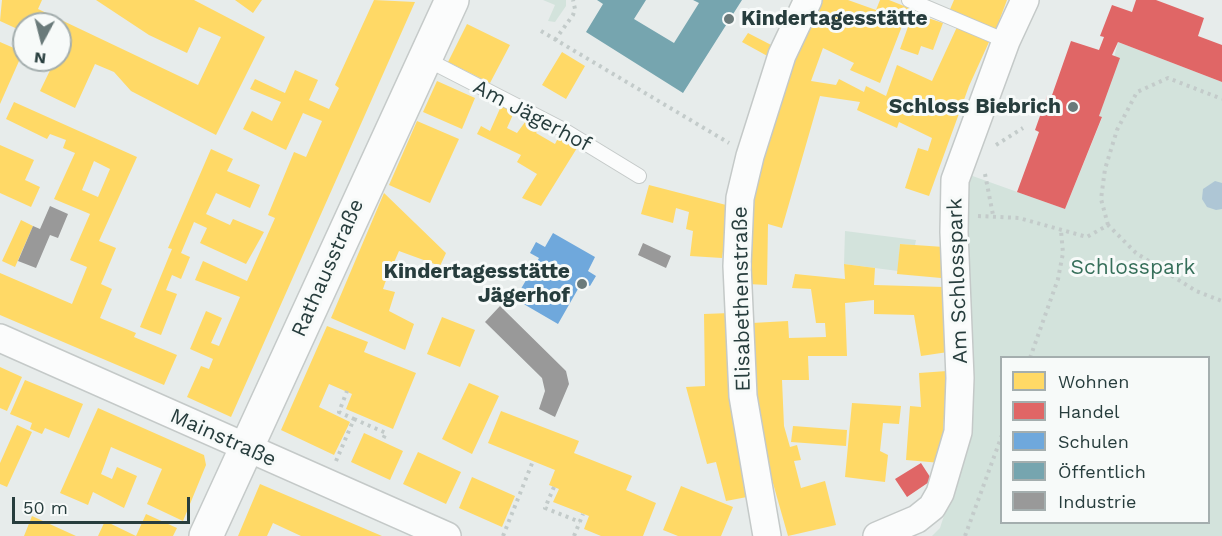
<!DOCTYPE html>
<html>
<head>
<meta charset="utf-8">
<style>
	body { margin:0 }
	#map { position:relative; width:1222px; height:536px; overflow:hidden; background:#e7eceb; font-family:"Work Sans",sans-serif }
	canvas { display:block }
	.legend { position:absolute; left:1000px; top:356px; width:210px; height:168px; box-sizing:border-box; background:#f7faf9; border:2px solid #a4aeae; margin:0; padding:8px 10px; list-style:none; font-size:18px; color:#273d3d }
	.legend li { display:flex; align-items:center; gap:12px; height:30px }
	.legend b { width:30px; border:2px solid #a4aeae }
	.north { position:absolute; left:12px; top:12px; width:60px; height:60px; box-sizing:border-box; background:#f7faf9; border:2px solid #a4aeae; border-radius:50%; rotate:187deg; font-size:16px; font-weight:700; line-height:24px; text-align:center; color:#273d3d }
	.north::after { content:''; display:block; margin:auto; width:21px; height:27px; background:#6a7a7a; clip-path:polygon(50% 0,100% 100%,50% 72%,0 100%) }
	.scale { position:absolute; left:12px; top:497px; width:178px; height:27px; box-sizing:border-box; border:3px solid #273d3d; border-top:0; padding-left:8px; font-size:18px; line-height:21px; white-space:nowrap; color:#273d3d; -webkit-text-stroke:4px #f7faf9; paint-order:stroke }
</style>
</head>
<body>
<div id="map">
<canvas width="1222" height="536"></canvas>
<ul class="legend">
<li><b style="height:16px;background:#ffd966"></b>Wohnen</li>
<li><b style="height:16px;background:#e06666"></b>Handel</li>
<li><b style="height:16px;background:#6fa8dc"></b>Schulen</li>
<li><b style="height:16px;background:#76a5af"></b>Öffentlich</li>
<li><b style="height:16px;background:#999"></b>Industrie</li>
</ul>
<div class="north">N</div>
<div class="scale">50 m</div>
</div>
<script>
const context = document.querySelector('canvas').getContext('2d');
context.lineJoin = 'round';
function fill(path, color) {
  context.fillStyle = color;
  context.fill(path, 'evenodd');
}
function poly(rows) {
  const path = new Path2D();
  for (const r of rows) {
    path.moveTo(r[0], r[1]);
    for (let i = 2; i < r.length; i += 2) path.lineTo(r[i], r[i + 1]);
  }
  return path;
}
function trace(path, color, width, dash) {
  context.strokeStyle = color;
  context.lineWidth = width;
  context.lineCap = dash ? 'butt' : 'round';
  context.setLineDash(dash || []);
  context.stroke(path);
}
function label(font, color, halo, rows, align = 'center') {
  context.font = font + ' "Work Sans",sans-serif';
  context.lineWidth = 6;
  context.setLineDash([]);
  context.textBaseline = 'middle';
  context.strokeStyle = halo;
  context.fillStyle = color;
  for (const [text, x, y, turn = 0] of rows) {
    context.save();
    context.translate(x, y);
    context.rotate((+turn || 0) * Math.PI / 180);
    context.textAlign = isNaN(turn) ? turn : align;
    if (halo) context.strokeText(text, 0, 0);
    context.fillText(text, 0, 0);
    context.restore();
  }
}
const green = poly([
	[543,0,566,0,566,6,555,22,548,21,555,5],
	[1118,42,1222,82,1222,536,932,536,940,528,971,431,973,398,967,174,1065,209,1102,118,1099,116],
	[1002,358,1208,358,1208,522,1002,522],
	[845,231,916,240,915,245,900,244,898,271,844,264]
]);
const water = poly([
	[1215,181,1222,183,1222,209,1216,210,1207,207,1202,199,1203,189]
]);
const homes = poly([
	[2,0,42,0,38,9,198,85,221,37,199,27,187,53,149,35,96,0,194,0,265,37,216,135,131,91,114,72,95,64,75,108,40,91,55,60,60,60,60,24,24,24,24,32,0,21],
	[235,0,262,0,253,13],
	[374,0,415,2,231,417,187,397,201,366,209,369,213,359,190,349,206,311,222,318,211,343,219,346,240,297,195,280,203,261,247,281,275,218,268,215,294,152,306,157,322,121,303,113,286,150,243,129,252,111,272,121,281,102,250,89,255,79,285,93,295,70,318,80,309,100,329,109,339,88,335,85],
	[815,0,848,0,876,10,880,0,889,0,909,8,880,83,850,70,854,63,823,48,811,81,836,85,839,79,864,92,866,86,886,96,897,65,932,81,957,27,989,42,969,86,929,196,905,188,918,148,928,151,932,138,899,122,897,128,857,110,860,102,820,96,782,228,768,224,767,285,748,284,747,218,780,89],
	[954,0,1007,0,995,32,948,14],
	[913,13,943,23,933,50,921,46,918,55,900,49],
	[467,24,510,45,490,83,448,62],
	[748,33,777,48,771,58,742,42],
	[0,42,23,52,0,104],
	[562,52,585,66,566,99,542,85],
	[437,81,475,98,462,129,423,112],
	[14,102,137,157,99,241,116,248,101,284,112,289,100,318,136,333,134,337,177,355,164,385,0,315,0,273,72,304,87,267,70,260,90,214,54,199,75,153,63,148,66,140,50,134,47,139,6,119],
	[94,161,110,169,98,197,82,190],
	[502,104,515,110,507,128,517,133,528,118,541,126,536,133,555,144,558,138,577,148,541,206,522,198,537,174,517,162,521,155,477,134,481,126,490,131],
	[417,121,459,139,430,203,389,185],
	[0,145,34,160,25,180,40,187,31,207,0,193],
	[211,149,233,159,227,171,260,185,250,208,216,193,206,214,230,225,233,219,264,232,246,264,200,243,207,228,194,222,181,253,190,257,181,279,172,275,166,290,177,294,161,335,140,327,172,249,168,248],
	[649,185,730,206,722,258,690,256,693,231,686,229,689,212,676,208,673,223,641,214],
	[384,193,446,253,440,266,399,251,385,283,383,289,395,292,389,311,414,324,405,350,331,318],
	[21,220,33,226,15,267,2,261],
	[900,244,944,247,941,278,897,274],
	[844,264,875,268,874,285,944,287,948,352,921,356,914,315,874,314,874,300,845,303,847,356,808,356,809,380,782,380,784,426,790,447,797,445,801,460,794,461,801,488,825,481,836,525,788,536,757,427,752,323,788,321,789,338,826,337,825,323,816,323,811,289,792,288,795,274,845,279],
	[730,313,747,497,726,501,716,462,707,464,686,387,705,386,704,314],
	[442,317,475,330,460,367,427,354],
	[327,326,368,342,364,352,416,373,393,429,346,409,352,394,329,384,319,407,350,422,334,455,281,430],
	[0,367,22,377,7,411,0,408],
	[947,371,941,463,906,460,910,406,921,407,919,373],
	[25,380,83,404,69,438,45,428,42,434,30,429,32,423,10,414],
	[469,383,499,396,472,454,442,439],
	[852,403,901,406,899,424,883,423,880,451,888,455,885,482,845,477],
	[98,408,204,455,206,465,183,521,147,504,162,469,111,447,101,474,112,479,117,467,137,476,124,508,93,492,88,505,60,493],
	[501,411,579,441,574,453,632,476,626,490,656,503,643,536,601,536,584,529,589,516,553,502,559,489,549,485,555,470,488,443],
	[17,425,32,432,7,487,0,484,0,463],
	[793,426,847,430,846,446,791,442],
	[364,433,403,451,390,480,351,462],
	[418,452,461,472,446,504,403,484],
	[472,477,515,496,502,527,459,508],
	[260,484,314,507,382,536,301,536,273,523,267,536,238,536],
	[681,486,733,507,721,536,678,536,663,530],
	[146,514,177,528,173,536,136,536],
	[32,516,76,536,24,536],
	[105,521,136,536,98,536]
]);
const shops = poly([
	[1136,0,1156,0,1204,18,1198,36,1222,45,1222,82,1118,42,1112,55,1120,58,1099,116,1102,117,1065,209,1017,192,1039,132,1035,130,1047,96,1051,98,1071,41,1099,50,1104,37,1100,36,1112,5,1132,12],
	[921,463,932,480,907,497,895,479]
]);
const schools = poly([
	[553,233,595,257,588,271,596,276,590,286,582,282,558,324,515,299,539,258,530,253,536,242,545,247]
]);
const public = poly([
	[597,0,646,0,634,19,674,43,699,3,693,0,742,0,683,93,586,32,603,4]
]);
const industry = poly([
	[50,206,68,214,58,238,50,235,36,268,18,261,33,226,40,229],
	[643,243,671,256,666,268,638,255],
	[500,306,566,371,569,384,555,417,539,409,545,391,542,378,485,322]
]);
const path = poly([
	[541,31,729,143],
	[555,40,573,15,575,9,573,0],
	[996,145,1023,128],
	[985,174,993,215],
	[978,216,1019,218,1087,237,1108,225,1136,253,1196,291,1222,301],
	[1108,225,1101,199,1105,169,1117,130,1137,92,1168,78,1222,99],
	[1030,358,1058,279,1063,253,1061,231],
	[354,419,386,433,382,441],
	[336,461,354,419,339,412,347,391],
	[554,487,545,508,580,522],
	[503,536,533,461],
	[574,536,583,514],
	[965,536,1002,435]
]);
const lane = poly([
	[909,0,1006,41],
	[424,58,562,129,639,176]
]);
const street = poly([
	[0,338,447,536],
	[767,536,743,396,737,266,740,198,750,156,782,55,808,0],
	[877,536,917,519,932,507,940,493,958,432,960,378,954,232,955,180,1006,41,1025,0]
]);
const secondary = poly([
	[206,536,452,0]
]);
const markers = [
	[729,19,6,"#6a7a7a"],
	[1073,107,6,"#6a7a7a"],
	[582,284,6,"#6a7a7a"]
];
const poiNames = [
	["Kindertagesstätte",741,19,"left"],
	["Schloss Biebrich",1061,107],
	["Kindertagesstätte",570,272],
	["Jägerhof",570,296]
];
const streetNames = [
	["Am Jägerhof",532,116,28],
	["Rathausstraße",328,268,-66],
	["Am Schlosspark",958,281,-92],
	["Elisabethenstraße",742,299,-91],
	["Mainstraße",223,438,24]
];
const parkNames = [
	["Schlosspark",1133,268]
];
fill(green, '#d3e3dc');
fill(water, '#aec6d5');
fill(homes, '#ffd966');
fill(shops, '#e06666');
fill(schools, '#6fa8dc');
fill(public, '#76a5af');
fill(industry, '#999');
trace(lane, '#c4c9c8', 16);
trace(street, '#c4c9c8', 30);
trace(secondary, '#c5cac9', 36);
trace(path, '#c3cbca', 4, [3, 4.5]);
trace(lane, '#fbfcfc', 14);
trace(street, '#fbfcfc', 27);
trace(secondary, '#fbfcfc', 33);
for (const [x, y, r, color] of markers) {
  const dot = new Path2D();
  dot.arc(x, y, r, 0, 2 * Math.PI);
  context.fillStyle = color;
  context.fill(dot);
  trace(dot, '#f7faf9', 2);
}
label('bold 21px', '#273d3d', '#f7faf9', poiNames, 'right');
label('21px', '#273d3d', '#f7faf9', streetNames);
label('21px', '#366f5a', '#f7faf9', parkNames);
</script>
</body>
</html>
